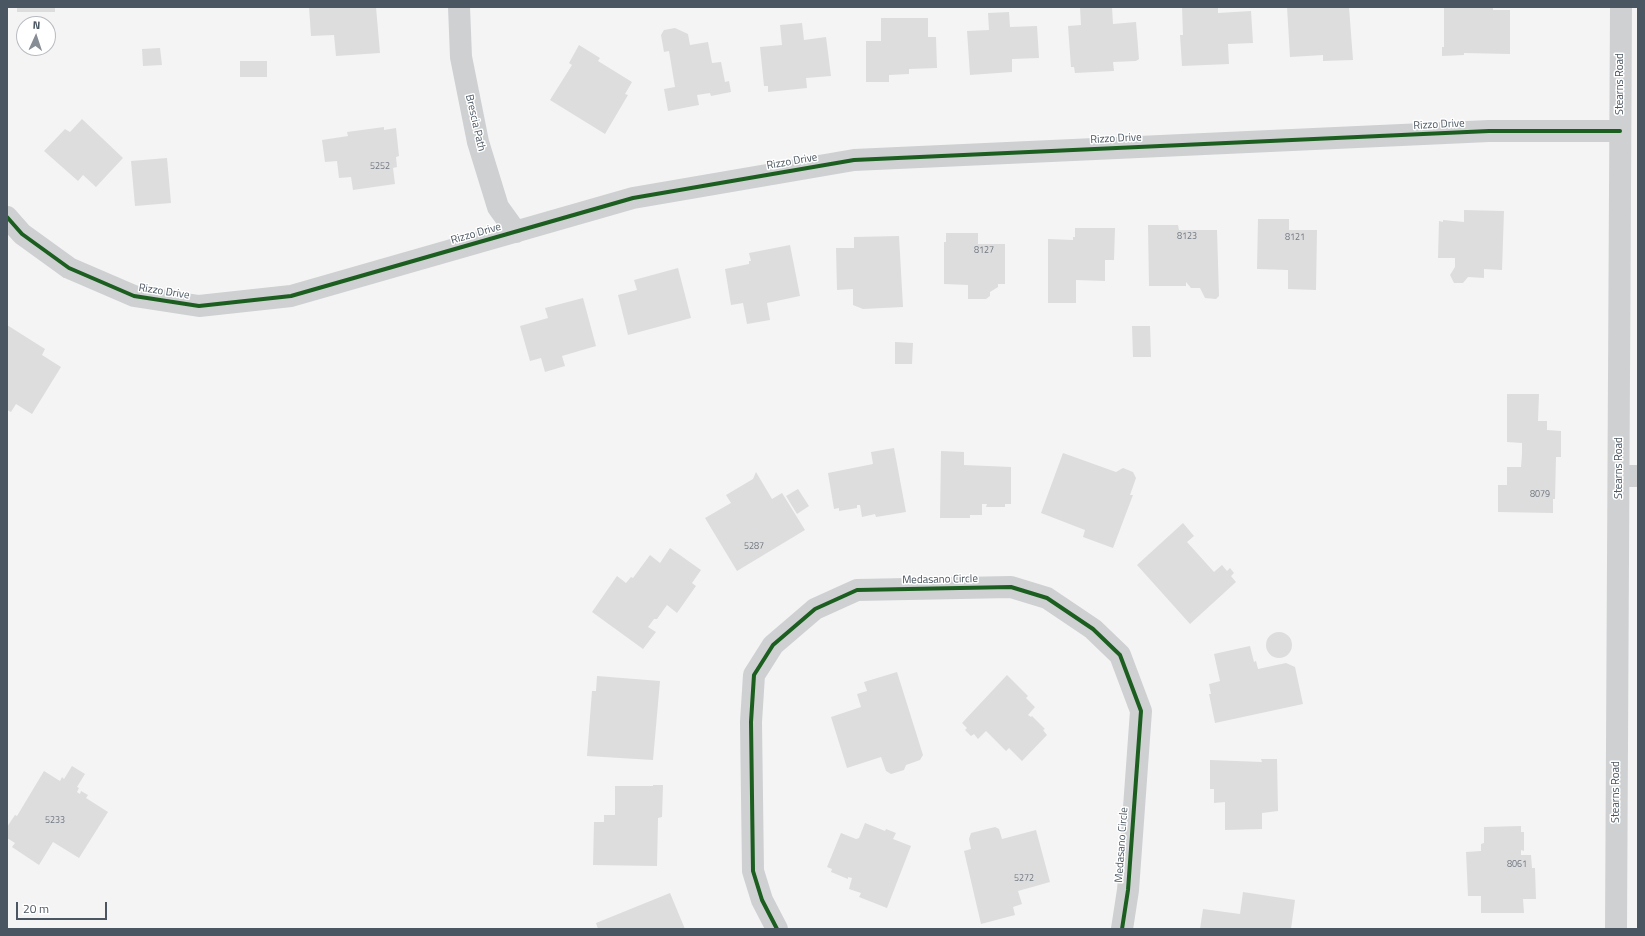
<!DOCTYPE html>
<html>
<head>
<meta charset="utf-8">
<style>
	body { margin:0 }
	#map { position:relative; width:1645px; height:936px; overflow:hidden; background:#f4f4f4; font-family:"Titillium Web",sans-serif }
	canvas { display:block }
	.frame { position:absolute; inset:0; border:8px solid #4a5661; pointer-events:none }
	.north { position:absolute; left:16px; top:16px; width:40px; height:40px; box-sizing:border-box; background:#fff; border:1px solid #b7bbc0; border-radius:50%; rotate:3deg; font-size:11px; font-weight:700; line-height:16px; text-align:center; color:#4a5661 }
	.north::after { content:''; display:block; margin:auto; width:14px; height:18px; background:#868d94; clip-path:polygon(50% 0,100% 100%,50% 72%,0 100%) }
	.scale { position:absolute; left:16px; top:902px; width:91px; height:18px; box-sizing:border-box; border:2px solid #4a5661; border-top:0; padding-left:5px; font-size:12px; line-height:14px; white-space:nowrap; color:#4a5661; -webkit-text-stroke:3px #fff; paint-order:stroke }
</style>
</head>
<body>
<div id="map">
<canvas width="1645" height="936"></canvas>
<div class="frame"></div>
<div class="north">N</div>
<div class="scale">20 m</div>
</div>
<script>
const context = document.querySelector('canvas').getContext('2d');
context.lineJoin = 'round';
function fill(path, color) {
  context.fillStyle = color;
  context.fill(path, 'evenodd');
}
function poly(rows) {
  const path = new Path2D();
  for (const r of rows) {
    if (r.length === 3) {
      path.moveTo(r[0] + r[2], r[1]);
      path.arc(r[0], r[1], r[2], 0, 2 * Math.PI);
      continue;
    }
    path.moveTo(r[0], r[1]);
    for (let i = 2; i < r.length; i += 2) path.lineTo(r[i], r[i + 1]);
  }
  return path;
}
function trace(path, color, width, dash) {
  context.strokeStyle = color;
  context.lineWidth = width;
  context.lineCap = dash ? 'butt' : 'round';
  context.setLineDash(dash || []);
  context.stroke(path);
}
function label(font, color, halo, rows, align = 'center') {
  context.font = font + ' "Titillium Web",sans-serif';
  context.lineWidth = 3;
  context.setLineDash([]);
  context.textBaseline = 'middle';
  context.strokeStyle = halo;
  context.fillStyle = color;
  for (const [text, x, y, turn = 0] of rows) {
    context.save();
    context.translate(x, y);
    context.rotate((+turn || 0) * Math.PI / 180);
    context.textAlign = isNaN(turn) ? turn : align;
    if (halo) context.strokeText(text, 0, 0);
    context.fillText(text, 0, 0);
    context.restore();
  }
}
const building = poly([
	[17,7,55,7,55,12,17,12],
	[309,7,376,7,380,53,336,56,334,35,311,36],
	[1112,7,1113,24,1136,22,1139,59,1136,61,1113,62,1114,71,1075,73,1074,67,1071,67,1068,26,1081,25,1080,8],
	[1182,7,1218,7,1218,13,1251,11,1253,43,1228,44,1229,64,1182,66,1180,35,1183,35],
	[1287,7,1349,7,1353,60,1323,61,1323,55,1290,57],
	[1482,7,1493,8,1493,10,1510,10,1510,54,1464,53,1464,55,1442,56,1442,47,1444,47,1444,8],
	[1009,12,1010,27,1037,26,1039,58,1012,59,1012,72,970,75,967,31,989,30,988,13],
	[881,18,928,18,928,37,936,37,937,68,909,69,909,74,889,75,889,82,866,82,866,41,881,41],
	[802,23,804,40,826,37,831,76,806,78,807,88,768,92,768,86,764,86,760,47,782,45,780,25],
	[675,28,688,34,690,45,708,42,712,63,721,62,725,82,729,81,731,92,711,96,710,93,697,95,699,105,668,111,664,89,675,87,669,51,664,52,661,35,664,30],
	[579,45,600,58,598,61,632,82,625,94,628,95,605,134,550,100,572,65,569,63],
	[160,48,162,65,143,66,142,49],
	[240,61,267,61,267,77,240,77],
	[82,119,123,158,96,187,83,175,78,181,44,151,65,129,70,132],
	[384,127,384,130,396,128,399,156,396,157,397,167,393,168,395,184,353,190,351,177,339,178,337,161,325,162,322,140,348,136,347,132],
	[167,158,171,203,135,206,131,161],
	[1464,210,1504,211,1502,270,1484,269,1484,278,1468,277,1463,283,1454,283,1450,275,1455,267,1455,258,1438,258,1439,221,1443,222,1443,220,1464,222],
	[1258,219,1289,219,1289,230,1317,230,1316,290,1288,289,1288,270,1257,269],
	[1148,225,1178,225,1179,230,1217,230,1219,296,1216,299,1205,298,1200,288,1191,288,1186,282,1186,286,1149,286],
	[1075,228,1115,228,1114,260,1105,260,1105,281,1076,280,1076,303,1048,303,1048,239,1073,240,1073,237,1075,237],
	[946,233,978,233,978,244,1005,244,1005,284,998,284,998,287,990,292,990,296,986,299,968,299,968,285,944,284,944,242,946,242],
	[899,236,903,307,863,309,853,305,853,289,837,290,836,248,854,248,854,237],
	[790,245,800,296,767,303,770,320,747,324,743,303,731,305,725,269,749,264,749,261,751,261,749,253],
	[678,268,691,318,628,335,618,295,637,290,634,280],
	[583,298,596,346,562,356,565,366,545,372,541,358,530,361,520,326,548,318,545,308],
	[7,325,45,349,42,355,61,367,32,414,16,404,11,412,7,410],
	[1132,326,1150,326,1151,357,1133,357],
	[895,342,913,343,912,364,895,364],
	[1507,394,1539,394,1538,421,1547,421,1547,430,1561,431,1561,457,1556,457,1555,499,1553,499,1553,513,1498,512,1498,485,1507,485,1507,467,1521,467,1522,454,1522,443,1507,442],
	[894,448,906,512,876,517,875,514,862,517,860,505,857,505,857,508,839,511,839,508,834,509,828,473,873,464,871,452],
	[941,451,964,452,964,465,1011,467,1011,504,1005,504,1005,507,986,507,987,504,982,504,982,515,970,515,970,518,940,518],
	[1063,453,1116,472,1123,468,1133,472,1136,478,1130,495,1133,495,1113,548,1083,537,1085,530,1041,513],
	[756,472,772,499,782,493,805,530,737,571,705,518,731,503,726,495,753,479],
	[798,489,809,506,797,514,786,496],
	[1183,523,1194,536,1187,542,1214,572,1222,565,1227,571,1230,568,1234,573,1231,576,1236,582,1190,624,1137,565],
	[670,548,701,570,692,583,696,586,677,613,667,605,657,619,654,619,648,627,656,632,643,649,592,612,617,576,626,583,631,577,633,578,650,555,660,563],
	[1279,645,13],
	[1250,646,1254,662,1256,661,1258,669,1286,663,1295,667,1303,704,1215,723,1209,694,1211,694,1209,684,1220,681,1214,654],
	[897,672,923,755,920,760,906,765,904,770,891,774,886,771,881,757,847,768,831,717,861,707,857,694,867,691,864,682],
	[1007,675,1028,696,1026,698,1035,707,1028,715,1031,717,1032,716,1045,729,1043,730,1047,735,1022,761,1009,748,1006,751,986,731,978,739,974,734,971,736,965,730,967,728,962,723],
	[597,676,660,681,653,760,587,756,592,691,596,691],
	[1261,759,1277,759,1278,811,1262,813,1262,829,1225,830,1225,802,1214,803,1214,789,1210,789,1210,760,1262,762],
	[72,766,85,774,77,787,79,788,77,792,80,794,81,791,88,795,86,798,108,812,79,858,53,842,39,865,12,847,15,843,7,838,7,827,15,815,17,816,44,771,60,781,62,777,64,779],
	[653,785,663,785,662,817,658,818,657,866,593,865,594,822,604,822,604,815,615,815,615,786,653,786],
	[865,823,885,831,886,829,896,833,893,839,911,846,887,908,859,897,861,893,849,889,852,878,848,877,848,879,831,872,832,869,827,867,841,833,856,839,859,838],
	[1521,826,1521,832,1524,832,1524,851,1521,850,1521,855,1531,855,1532,868,1535,868,1536,899,1523,899,1524,913,1481,913,1481,896,1468,896,1466,852,1481,851,1481,844,1484,843,1484,827],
	[995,827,999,829,1002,839,1036,830,1050,882,1018,891,1022,904,1013,907,1015,915,981,924,964,851,971,849,969,839,971,833],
	[1243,892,1295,900,1291,929,1200,929,1203,909,1240,914],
	[670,893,685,929,598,929,596,923]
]);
const minor = poly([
	[459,7,461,57,478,142,498,207,516,232],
	[7,217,22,234,69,268,134,296,199,306,291,296,633,198,854,160,1489,131,1620,131],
	[1619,476,1638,476],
	[777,929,762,900,753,871,751,722,754,675,773,645,815,609,857,590,1011,587,1047,598,1093,629,1120,655,1141,711,1128,890,1122,929],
	[1616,929,1621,7]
]);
const cycleway = poly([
	[7,217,22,234,69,268,134,296,199,306,291,296,633,198,854,160,1489,131,1620,131],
	[777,929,762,900,753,871,751,722,754,675,773,645,815,609,857,590,1011,587,1047,598,1093,629,1120,655,1141,711,1128,890,1122,929]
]);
const numberNames = [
	["5252",380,167],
	["8123",1187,237],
	["8121",1295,238],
	["8127",984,251],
	["8079",1540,495],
	["5287",754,547],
	["5233",55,821],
	["8061",1517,865],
	["5272",1024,879]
];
const streetNames = [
	["Stearns Road",1620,84,-90],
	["Brescia Path",475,123,77],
	["Rizzo Drive",1439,125,-3],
	["Rizzo Drive",1116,139,-3],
	["Rizzo Drive",792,162,-10],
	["Rizzo Drive",476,234,-16],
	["Rizzo Drive",164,292,9],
	["Stearns Road",1619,468,-90],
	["Medasano Circle",940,580,-1],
	["Stearns Road",1616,792,-90],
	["Medasano Circle",1122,845,-86]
];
fill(building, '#ddddde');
trace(minor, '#ced0d2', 22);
trace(cycleway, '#1b5e20', 4);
label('9px', '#707881', null, numberNames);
label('11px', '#4a5661', '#fff', streetNames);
</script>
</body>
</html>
